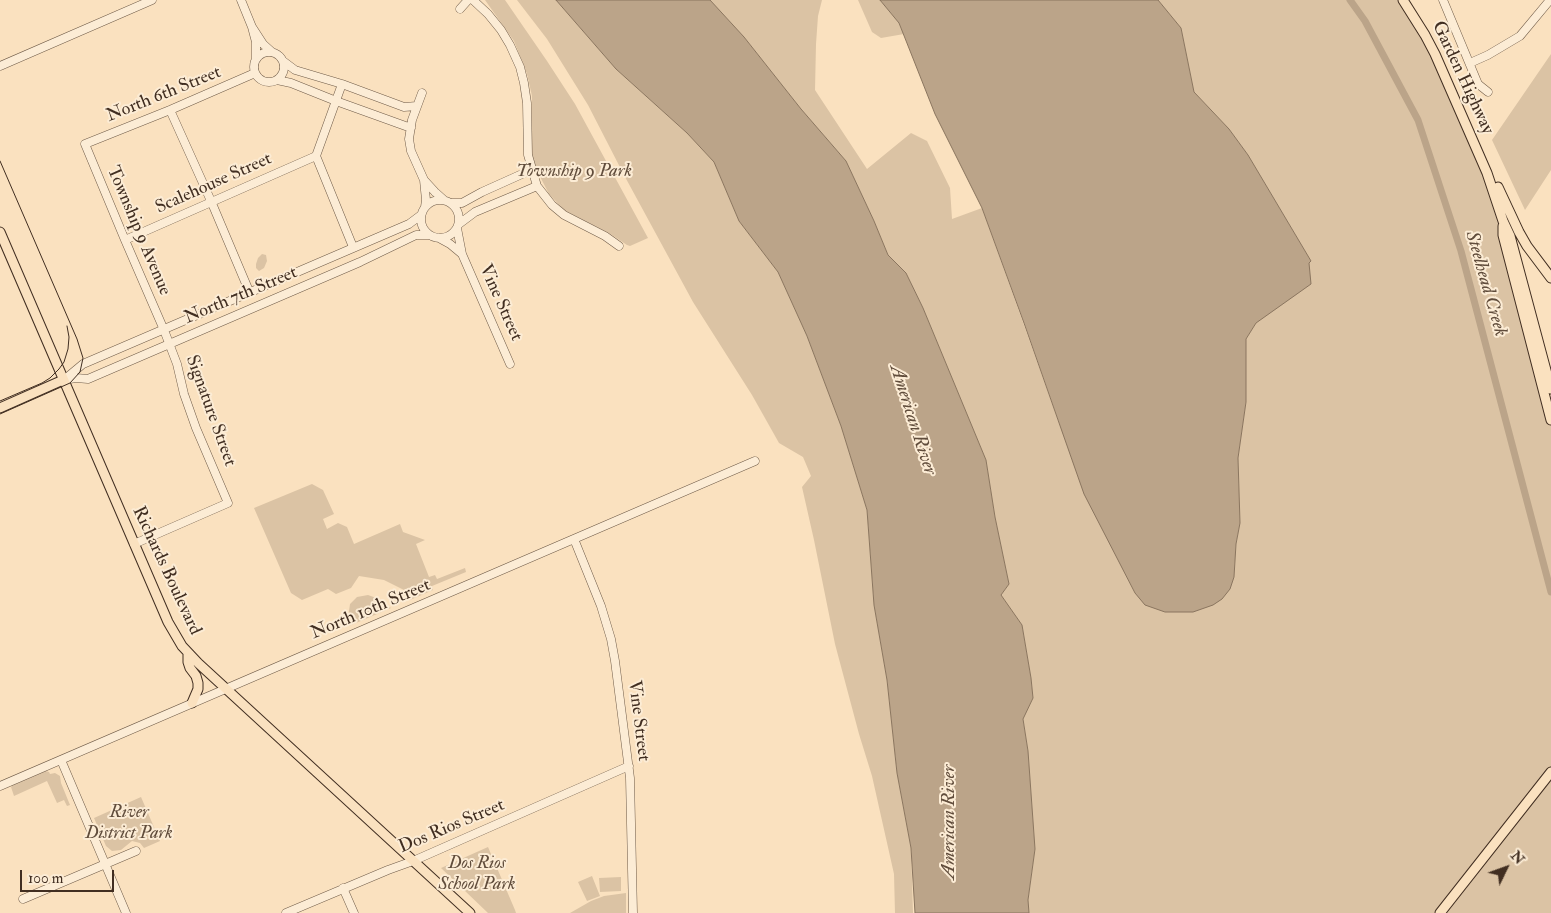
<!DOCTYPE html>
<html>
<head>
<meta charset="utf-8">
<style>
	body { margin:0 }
	#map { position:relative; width:1551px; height:913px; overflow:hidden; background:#fae1bf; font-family:"IM FELL Double Pica",serif }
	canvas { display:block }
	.north { position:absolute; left:1481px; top:843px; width:50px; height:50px; -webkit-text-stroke:4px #fcecd5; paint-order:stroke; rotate:48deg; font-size:14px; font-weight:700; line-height:20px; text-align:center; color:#412e21 }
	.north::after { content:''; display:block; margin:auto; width:18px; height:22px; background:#412e21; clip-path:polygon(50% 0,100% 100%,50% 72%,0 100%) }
	.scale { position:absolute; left:20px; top:870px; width:94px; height:22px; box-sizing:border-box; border:2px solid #412e21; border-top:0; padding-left:6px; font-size:15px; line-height:18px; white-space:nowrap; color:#412e21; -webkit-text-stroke:4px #fcecd5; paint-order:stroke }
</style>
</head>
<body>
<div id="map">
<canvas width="1551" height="913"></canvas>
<div class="north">N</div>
<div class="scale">100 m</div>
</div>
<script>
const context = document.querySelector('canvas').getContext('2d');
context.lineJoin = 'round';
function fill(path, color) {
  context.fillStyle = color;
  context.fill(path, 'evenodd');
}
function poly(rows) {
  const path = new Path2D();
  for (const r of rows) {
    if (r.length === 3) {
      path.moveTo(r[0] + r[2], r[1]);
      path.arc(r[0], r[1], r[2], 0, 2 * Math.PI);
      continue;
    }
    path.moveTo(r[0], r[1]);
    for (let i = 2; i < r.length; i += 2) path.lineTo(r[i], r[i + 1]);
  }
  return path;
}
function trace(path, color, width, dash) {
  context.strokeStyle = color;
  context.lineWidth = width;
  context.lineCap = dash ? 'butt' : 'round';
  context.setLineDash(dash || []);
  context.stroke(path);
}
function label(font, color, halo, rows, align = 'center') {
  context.font = font + ' "IM FELL Double Pica",serif';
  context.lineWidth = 4;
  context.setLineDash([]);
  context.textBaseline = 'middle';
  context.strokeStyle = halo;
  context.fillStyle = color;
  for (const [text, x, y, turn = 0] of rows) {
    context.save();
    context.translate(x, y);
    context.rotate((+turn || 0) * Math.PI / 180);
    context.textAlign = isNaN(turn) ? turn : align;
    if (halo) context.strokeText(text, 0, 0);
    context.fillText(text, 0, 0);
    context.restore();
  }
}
const green = poly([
	[485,0,505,0,547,61,575,104,648,238,630,246,627,245,609,233,575,216,564,210,549,194,532,161,532,96,527,74,514,41],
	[517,0,556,0,616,69,687,133,714,162,739,221,778,272,807,336,841,426,867,510,874,605,887,680,897,773,911,848,913,913,895,913,894,874,872,776,859,734,835,644,814,540,802,487,811,476,803,457,779,443,752,395,693,302,624,175,588,105,547,39],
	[710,0,822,0,818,16,816,44,815,90,867,169,911,133,927,141,950,188,952,219,982,208,1058,420,1125,573,1135,593,1165,612,1174,611,1234,577,1236,544,1240,523,1238,458,1246,402,1246,339,1256,323,1311,261,1248,155,1229,129,1194,92,1181,28,1158,0,1400,0,1443,71,1498,203,1551,415,1551,913,1029,913,1028,901,1035,849,1028,751,1023,718,1033,698,1031,678,1022,625,1001,595,1009,584,995,517,986,460,923,308,906,273,888,255,874,221,846,161,801,109,744,37],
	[858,0,880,0,899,23,904,34,881,38,872,32],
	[1551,54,1551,170,1525,210,1492,140],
	[262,254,266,255,267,261,264,268,259,271,256,268,256,264,258,258],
	[312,484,323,490,334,514,323,519,327,529,338,523,347,527,354,544,400,524,403,532,425,540,416,544,429,577,435,575,437,579,465,568,466,572,432,586,433,590,410,600,404,590,384,580,359,576,351,588,336,594,328,589,302,600,291,593,254,508],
	[368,595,379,599,391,608,349,626,346,619,348,618,350,604,357,597],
	[43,770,49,772,50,774,55,773,60,776,61,783,70,805,67,806,64,800,57,803,47,781,14,796,11,787,13,784],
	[141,797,160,841,144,848,140,843,132,841,121,850,112,851,106,846,94,818],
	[488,847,515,910,516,913,488,913,441,868],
	[592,876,600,896,587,901,578,882],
	[621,877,621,891,600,892,599,878],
	[626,893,626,913,570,913,591,901,604,896]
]);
const water = poly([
	[556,0,710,0,744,37,801,109,846,161,874,221,888,255,906,273,923,308,986,460,995,517,1009,584,1001,595,1022,625,1031,678,1033,698,1023,719,1028,751,1035,849,1028,900,1029,913,915,913,911,848,897,773,887,680,874,605,867,510,841,426,807,336,778,272,739,221,714,162,687,133,616,69,556,0],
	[880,0,1158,0,1181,28,1194,92,1229,129,1248,155,1311,261,1309,263,1311,284,1256,323,1246,339,1246,402,1238,458,1240,523,1236,544,1234,577,1230,589,1222,599,1213,605,1193,612,1165,612,1145,605,1135,593,1084,494,1024,323,982,208,935,114,899,23,880,0]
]);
const canal = poly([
	[1350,0,1365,21,1418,120,1461,251,1551,592]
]);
const minor = poly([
	[241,0,252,27],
	[473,0,488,14,501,30,510,45,520,67,524,83,527,103,528,155,537,186,552,205,564,215,605,236,619,246],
	[1443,0,1478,84,1488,92],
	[460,9,468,0],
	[269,67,15],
	[256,59,256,42,252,27,263,44,272,52],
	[283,61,295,70,342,84,404,107,417,106],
	[1470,63,1488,55,1520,36,1550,0],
	[0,66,152,0],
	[277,80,291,83,336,101,411,128],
	[342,84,316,156,353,247],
	[422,93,412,120,409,139,411,151,424,180,426,200,425,207],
	[170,110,211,201,249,291],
	[424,180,435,192,444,200],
	[440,219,19],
	[452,203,462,203,482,192,531,170],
	[459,224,475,212,537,186],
	[457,228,462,254,510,364],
	[439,238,450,244,462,254],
	[125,240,316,156],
	[65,379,83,364,409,224,421,215],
	[63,380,76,378,88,379,360,262,416,235,429,235],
	[574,539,601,606,611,639,615,661,630,778,633,913],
	[134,544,228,503,196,428,184,394,177,364,164,330,125,240,85,144,170,110,255,73],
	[61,760,126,913],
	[0,786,755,461],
	[343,888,354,913],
	[23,899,136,851],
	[286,913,388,870,413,861,629,766]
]);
const major = poly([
	[1403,0,1425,35,1435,54,1487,173,1503,221,1510,236,1551,389],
	[1498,187,1519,232,1527,246,1551,278],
	[1503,226,1503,235,1551,420],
	[0,232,168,622,182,646,198,663,470,913],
	[0,408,63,380],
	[188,653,188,662,190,668,196,676,198,683,198,689,192,703],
	[1440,913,1551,772]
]);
const tram = poly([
	[0,161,77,339,83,358,80,372,70,383,0,414],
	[0,401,42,383,50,378,59,369,64,362,68,349,69,337,67,326]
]);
const streetNames = [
	["Garden Highway",1462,78,65],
	["North 6th Street",164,95,-22],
	["Scalehouse Street",214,184,-24],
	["Township 9 Avenue",138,231,67],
	["North 7th Street",241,296,-23],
	["Vine Street",500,303,66],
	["Signature Street",210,411,70],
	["Richards Boulevard",166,571,65],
	["North 10th Street",371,610,-23],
	["Vine Street",638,721,83],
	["Dos Rios Street",452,827,-23]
];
const parkNames = [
	["Township 9 Park",574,172],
	["River",129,813],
	["District Park",129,834],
	["Dos Rios",477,864],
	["School Park",477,885]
];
const waterNames = [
	["Steelhead Creek",1485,284,74],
	["American River",912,420,72],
	["American River",950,822,-90]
];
fill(green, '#dbc3a4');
fill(water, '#bba489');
trace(water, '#8a755f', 1);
trace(canal, '#bba489', 7);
trace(minor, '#6f5b48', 9);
trace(major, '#412e21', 11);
trace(minor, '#fcecd5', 8);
trace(major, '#fae1bf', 9);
trace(tram, '#412e21', 1);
label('18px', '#412e21', '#fcecd5', streetNames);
label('italic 18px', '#604c3b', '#fcecd5', parkNames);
label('italic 19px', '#604c3b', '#fcecd5', waterNames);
</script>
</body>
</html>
